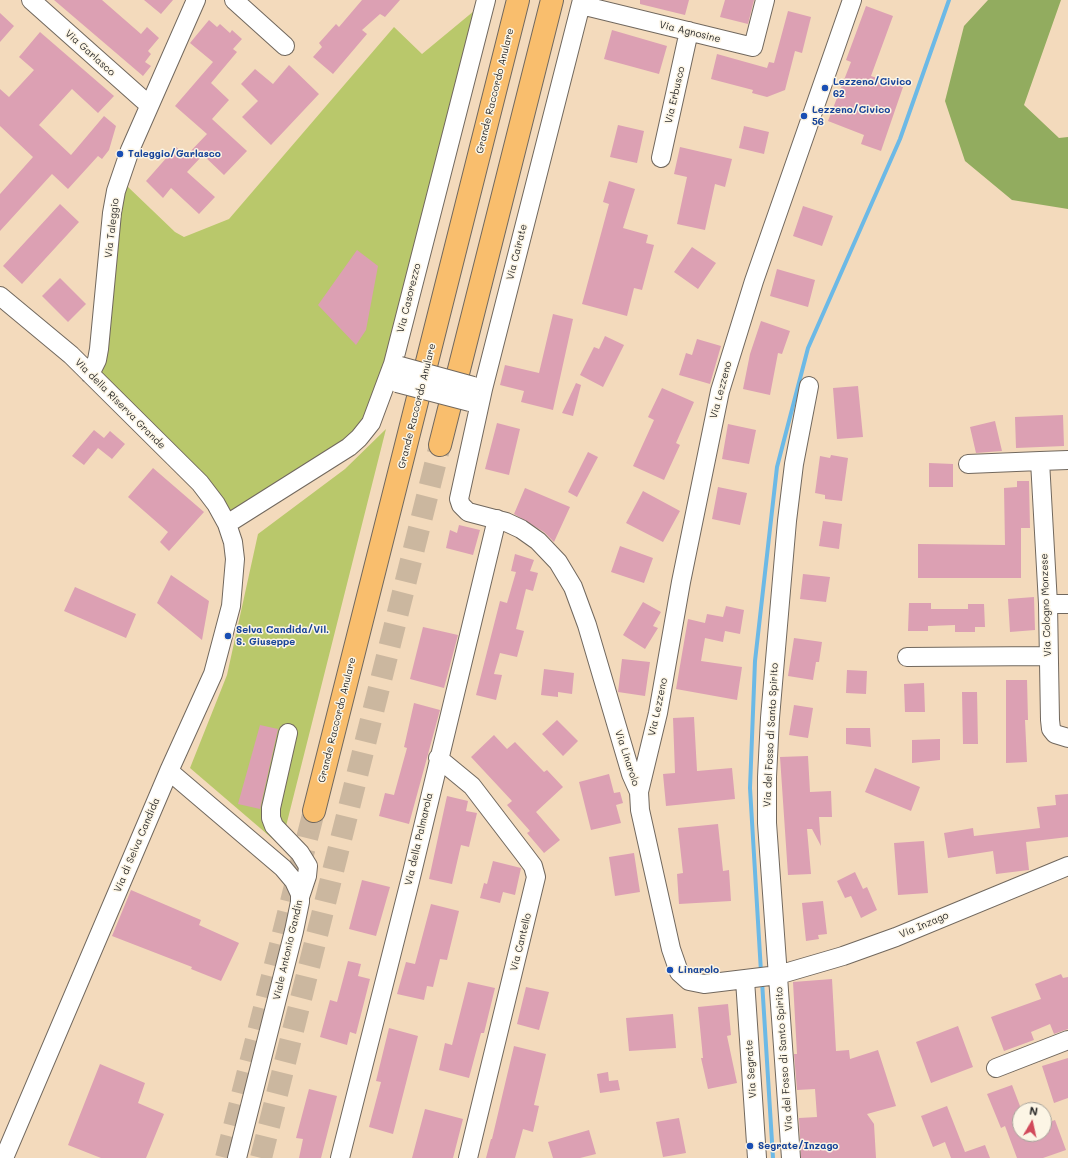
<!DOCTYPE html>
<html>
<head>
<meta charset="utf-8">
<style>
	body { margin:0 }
	#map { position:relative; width:1068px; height:1158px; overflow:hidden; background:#f3dabc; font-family:Mali,sans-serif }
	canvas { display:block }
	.north { position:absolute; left:1012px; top:1102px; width:40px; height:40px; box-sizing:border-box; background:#fcf5e5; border:1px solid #a8a49b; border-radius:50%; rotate:9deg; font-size:11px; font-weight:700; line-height:16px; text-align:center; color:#2b2b2b }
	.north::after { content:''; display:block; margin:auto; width:14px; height:18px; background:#d1495b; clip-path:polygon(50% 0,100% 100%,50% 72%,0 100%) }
</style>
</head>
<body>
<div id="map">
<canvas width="1068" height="1158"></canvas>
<div class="north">N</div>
</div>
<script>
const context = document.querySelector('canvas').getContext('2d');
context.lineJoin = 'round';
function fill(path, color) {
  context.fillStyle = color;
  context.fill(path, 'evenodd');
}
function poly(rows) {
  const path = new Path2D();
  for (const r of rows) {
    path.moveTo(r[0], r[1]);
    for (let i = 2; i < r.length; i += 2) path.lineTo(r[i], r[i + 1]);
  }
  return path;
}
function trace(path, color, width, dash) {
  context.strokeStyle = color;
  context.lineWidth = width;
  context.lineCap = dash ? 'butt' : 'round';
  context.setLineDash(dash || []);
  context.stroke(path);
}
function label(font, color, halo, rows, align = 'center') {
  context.font = font + ' Mali,sans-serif';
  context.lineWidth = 3;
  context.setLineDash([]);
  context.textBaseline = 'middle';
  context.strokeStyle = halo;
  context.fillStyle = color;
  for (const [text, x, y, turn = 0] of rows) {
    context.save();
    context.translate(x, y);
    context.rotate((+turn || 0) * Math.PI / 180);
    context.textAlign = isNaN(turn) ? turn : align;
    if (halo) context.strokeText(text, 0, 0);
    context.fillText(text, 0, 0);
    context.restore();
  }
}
const green = poly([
	[480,6,385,361,363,421,336,447,233,516,208,481,99,374,106,362,122,204,127,186,175,232,184,237,229,219,394,27,422,54],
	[386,429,281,846,190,768,227,675,258,534,345,469]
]);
const forest = poly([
	[988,0,1061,0,1024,105,1059,138,1068,137,1068,209,1012,200,965,161,945,101,964,26]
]);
const stream = poly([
	[761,972,750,788,755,661,777,467,808,348,900,139,949,0],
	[762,981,773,1158]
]);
const building = poly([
	[54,0,102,0,141,34,147,27,159,38,148,51,151,54,145,62,151,66,143,76],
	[144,0,173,0,161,14],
	[362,0,400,0,385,17,380,14,362,30,367,34,333,74,313,57,322,47,319,43,336,24,339,27],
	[640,0,689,0,685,15,640,4],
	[725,0,754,0,748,24,720,17],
	[866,6,893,16,871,76,903,87,881,151,861,144,864,135,828,121,851,62,846,60],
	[788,11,811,17,802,53,795,51,785,90,767,97,752,93,753,90,711,79,717,54,767,68,769,62,774,63],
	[0,13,14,26,0,42],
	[209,20,217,27,220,24,230,33,232,30,242,39,233,49,237,52,211,83,229,100,212,119,247,151,224,175,203,155,187,172,215,197,199,214,171,188,163,198,146,181,176,147,186,156,207,134,175,106,213,62,190,43],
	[612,30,667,46,659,74,604,59],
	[40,32,114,96,98,113,72,89,39,125,71,155,104,116,116,126,109,150,102,159,98,156,68,189,52,174,0,231,0,194,33,157,0,126,0,89,9,97,34,70,19,57],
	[289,65,319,94,271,145,242,117,258,101,241,84,255,69,273,84],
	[618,125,644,131,637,163,610,157],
	[744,126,769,132,764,154,739,148],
	[680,147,732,159,725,187,715,184,705,230,677,224,687,177,674,174],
	[609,181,635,189,623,228,648,235,646,243,654,245,642,290,634,288,627,316,582,304,609,204,603,202],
	[60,204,79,222,22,284,3,266],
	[803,206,833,216,822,246,793,236],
	[692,247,716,263,698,289,674,272],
	[357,250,378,266,366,330,356,345,318,305],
	[777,269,815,280,808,307,770,296],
	[60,278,86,304,68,322,42,296],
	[553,314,573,319,553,410,521,402,524,391,500,385,505,365,539,373],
	[761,321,790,331,782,354,778,353,770,395,743,389,750,354],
	[605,336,624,345,603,387,580,375,594,347,599,349],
	[697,339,721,346,710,384,679,375,686,353,692,355],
	[576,383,581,385,573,416,562,413],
	[858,386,863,437,837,439,833,388],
	[662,388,694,402,676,443,680,445,664,480,633,466,654,420,648,417],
	[1063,415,1064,446,1016,448,1015,417],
	[995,421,1002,451,976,453,970,427],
	[497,423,520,429,509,475,485,469],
	[728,424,756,430,749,464,722,459],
	[94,430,104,438,110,431,125,444,112,459,98,448,84,465,72,456],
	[588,452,598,457,577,497,568,492],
	[831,455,848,458,842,501,825,499,825,495,815,493,820,456,830,458],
	[929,463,953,464,953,487,929,487],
	[153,468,204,512,169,551,160,542,168,532,128,497],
	[1017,481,1029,481,1030,528,1021,528,1021,578,918,578,918,544,1005,545,1004,488,1017,487],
	[718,487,747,493,740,525,712,519],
	[525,488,570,507,554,542,544,532,514,514],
	[643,491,680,511,663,542,626,523],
	[823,521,842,524,839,549,819,546],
	[459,525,480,530,473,555,446,548,450,530,457,533],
	[620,546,653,558,644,583,611,572],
	[515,554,534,560,530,571,538,573,533,591,526,589,516,629,524,631,517,657,500,653,494,674,502,675,496,700,476,695,500,601,507,603,516,572,511,571],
	[803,574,830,577,826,602,800,599],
	[171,575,209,601,202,640,157,603],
	[75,587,136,614,126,638,64,611],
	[1034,597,1035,630,1010,632,1008,599],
	[643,602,661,612,653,626,658,628,645,649,623,635],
	[909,603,931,603,931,609,968,609,968,604,984,604,985,627,975,627,975,632,955,632,955,625,928,626,928,631,908,631],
	[726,606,744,610,740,634,725,631,723,642,705,638,701,661,742,667,737,700,676,689,688,619,705,623,707,614,723,617],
	[423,627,458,635,444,688,410,679],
	[794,638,822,642,819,662,816,662,813,680,788,676],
	[622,659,650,662,645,696,618,692],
	[544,669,574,673,572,694,558,692,558,697,541,695],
	[847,670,867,671,866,694,846,693],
	[1006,680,1027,680,1028,720,1025,720,1027,762,1006,763],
	[924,683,925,712,905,712,904,684],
	[962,692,977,692,978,744,963,744],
	[414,703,440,710,409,824,379,816,385,793,394,795,407,748,404,747],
	[794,705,813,708,808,738,789,735],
	[694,717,697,771,732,768,735,799,666,806,663,774,675,773,673,718],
	[557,720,578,741,563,756,542,734],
	[260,725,278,729,260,809,238,804],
	[846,728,870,728,871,747,846,744],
	[494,735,507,749,515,742,544,772,547,770,563,787,536,812,560,840,544,853,527,833,530,831,507,805,512,801,471,757],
	[940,739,940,760,912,763,912,740],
	[808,756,810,792,831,791,832,817,819,817,821,846,812,829,807,829,811,874,788,875,780,757],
	[875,768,920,787,911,811,865,792],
	[609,774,614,793,620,792,623,803,616,805,621,823,591,830,579,782],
	[1068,794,1068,837,1026,842,1029,870,996,874,993,851,948,858,944,833,973,828,974,836,1040,828,1037,807,1056,805,1055,795],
	[447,796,468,801,466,811,477,813,469,847,461,845,452,884,429,879],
	[718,824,723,871,729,870,731,901,679,904,677,874,683,873,678,828],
	[924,841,928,893,898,895,894,843],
	[634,853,640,892,615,896,609,857],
	[493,861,521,868,515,895,503,892,500,903,480,898,484,883,487,884],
	[855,872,863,889,867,887,877,910,861,918,851,896,845,898,837,881],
	[362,880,390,887,376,936,349,929],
	[131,890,201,920,199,925,239,943,221,981,191,969,192,967,112,936],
	[823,901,827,934,818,935,819,939,806,941,802,903],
	[431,904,459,911,447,960,440,959,433,987,427,986,424,1000,397,994,406,962,415,964],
	[348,961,361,964,358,976,370,979,356,1034,350,1032,347,1045,320,1037,330,1000,337,1002],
	[1061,974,1063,978,1068,977,1068,1029,1054,1034,1050,1024,1031,1032,1034,1040,1004,1051,991,1017,1041,999,1035,984],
	[832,979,836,1051,849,1050,850,1059,878,1050,896,1106,867,1114,874,1124,876,1158,801,1158,799,1118,817,1117,815,1089,797,1090,794,1054,797,1054,793,982],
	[468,982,495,988,484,1033,481,1033,469,1078,439,1070,445,1043,452,1045],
	[526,987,549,992,539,1030,517,1024],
	[728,1004,731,1035,727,1036,737,1083,708,1089,701,1058,703,1058,698,1007],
	[673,1014,676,1048,629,1051,626,1018],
	[958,1026,973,1067,931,1083,916,1042],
	[389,1028,418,1036,393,1134,369,1127,381,1082,376,1081],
	[514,1046,546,1054,534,1105,539,1106,533,1132,523,1129,515,1158,486,1158,491,1139,492,1139],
	[1068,1058,1068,1098,1054,1103,1042,1066],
	[100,1064,145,1083,138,1103,164,1114,146,1158,101,1158,68,1145],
	[608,1072,609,1081,618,1080,620,1090,600,1093,597,1074],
	[1012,1085,1020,1106,1020,1134,1044,1134,1044,1124,1055,1120,1066,1150,1043,1158,1017,1158,1005,1126,1001,1128,987,1094],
	[309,1089,337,1096,321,1158,299,1158,303,1139,296,1138],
	[947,1106,965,1152,985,1145,990,1158,951,1158,945,1142,933,1147,921,1116],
	[425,1109,463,1119,453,1158,412,1158],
	[679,1118,686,1153,663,1157,656,1122],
	[589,1130,596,1154,580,1158,553,1158,548,1142]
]);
const highwayTunnel = poly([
	[226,1158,314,811],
	[261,1158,440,445]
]);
const minor = poly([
	[31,0,149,105],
	[234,0,285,46],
	[582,0,483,389,459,499,461,505,468,512,506,522,521,529,538,541,558,562,573,587,587,625,631,774,639,792,640,810,671,949,679,972,689,981,704,984,778,975,843,956,896,937,1068,866],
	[581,5,753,47,765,0],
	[661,158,689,31],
	[0,296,71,355,200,483,216,504,227,524,233,542,235,559,231,606,213,674,169,771,4,1158],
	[90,374,97,360,99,349,112,213,116,191,130,150,196,0],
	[1068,460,1040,461,1048,604,1050,720,1051,729,1055,734,1068,738],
	[968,464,1040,461],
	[227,524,349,447,359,438,371,423,393,364,486,0],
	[1048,604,1068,604],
	[907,657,1047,656],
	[288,733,271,808,271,818,274,826,300,853,308,866,307,876,300,897],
	[438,758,472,786,524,854,533,866,536,877,468,1158],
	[169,771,283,868,294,881,300,894,300,902,294,931,237,1158],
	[639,792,658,713,681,582,720,391,754,281,852,0],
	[745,980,757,1158],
	[996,1068,1068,1040],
	[340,1158,410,881,497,519],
	[791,1158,767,823,767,777,770,718,787,521,794,464,809,386]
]);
const highway = poly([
	[440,445,552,0],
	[314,811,518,0]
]);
const minorBridge = poly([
	[400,366,473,386],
	[397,383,470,402]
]);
const markers = [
	[825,88,4,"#1a4fb4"],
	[804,116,4,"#1a4fb4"],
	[120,154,4,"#1a4fb4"],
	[228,636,4,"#1a4fb4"],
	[670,970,4,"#1a4fb4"],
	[750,1146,4,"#1a4fb4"]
];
const streetNames = [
	["Via Agnosine",690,32,14],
	["Via Garlasco",90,53,42],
	["Grande Raccordo Anulare",495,91,-76],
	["Via Erbusco",675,95,-77],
	["Via Taleggio",112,228,-83],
	["Via Cairate",517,252,-76],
	["Via Casorezzo",409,298,-76],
	["Via Lezzeno",721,390,-75],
	["Via della Riserva Grande",120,404,45],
	["Grande Raccordo Anulare",417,406,-76],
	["Via Cologno Monzese",1046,605,-92],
	["Via Lezzeno",658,707,-78],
	["Grande Raccordo Anulare",337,720,-76],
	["Via del Fosso di Santo Spirito",771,735,-87],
	["Via Linarolo",627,758,72],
	["Via della Palmarola",419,839,-77],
	["Via di Selva Candida",137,845,-67],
	["Via Inzago",924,925,-23],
	["Via Cantello",521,942,-76],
	["Viale Antonio Gandin",288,950,-77],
	["Via del Fosso di Santo Spirito",784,1059,-94],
	["Via Segrate",751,1069,-94]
];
const transitNames = [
	["Lezzeno/Civico",833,82],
	["62",833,94],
	["Lezzeno/Civico",812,110],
	["56",812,122],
	["Taleggio/Garlasco",128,154],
	["Selva Candida/Vil.",236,630],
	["S. Giuseppe",236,642],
	["Linarolo",678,970],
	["Segrate/Inzago",758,1146]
];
fill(green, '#b9c86b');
fill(forest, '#92ac5f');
trace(stream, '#6cb9e6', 4);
fill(building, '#dca0b3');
trace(highwayTunnel, '#cbb79f', 22, [22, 11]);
trace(minor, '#71685e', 20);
trace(highway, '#71685e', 24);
trace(minor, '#fff', 18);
trace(highway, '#f9be6d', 22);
trace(minorBridge, '#71685e', 20, []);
trace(minorBridge, '#fff', 18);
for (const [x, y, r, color] of markers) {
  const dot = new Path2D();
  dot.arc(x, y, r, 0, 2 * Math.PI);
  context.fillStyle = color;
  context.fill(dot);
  trace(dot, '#fcf5e5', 1.5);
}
label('10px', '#2b2b2b', '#fcf5e5', streetNames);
label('bold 10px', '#164399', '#fcf5e5', transitNames, 'left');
</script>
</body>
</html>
